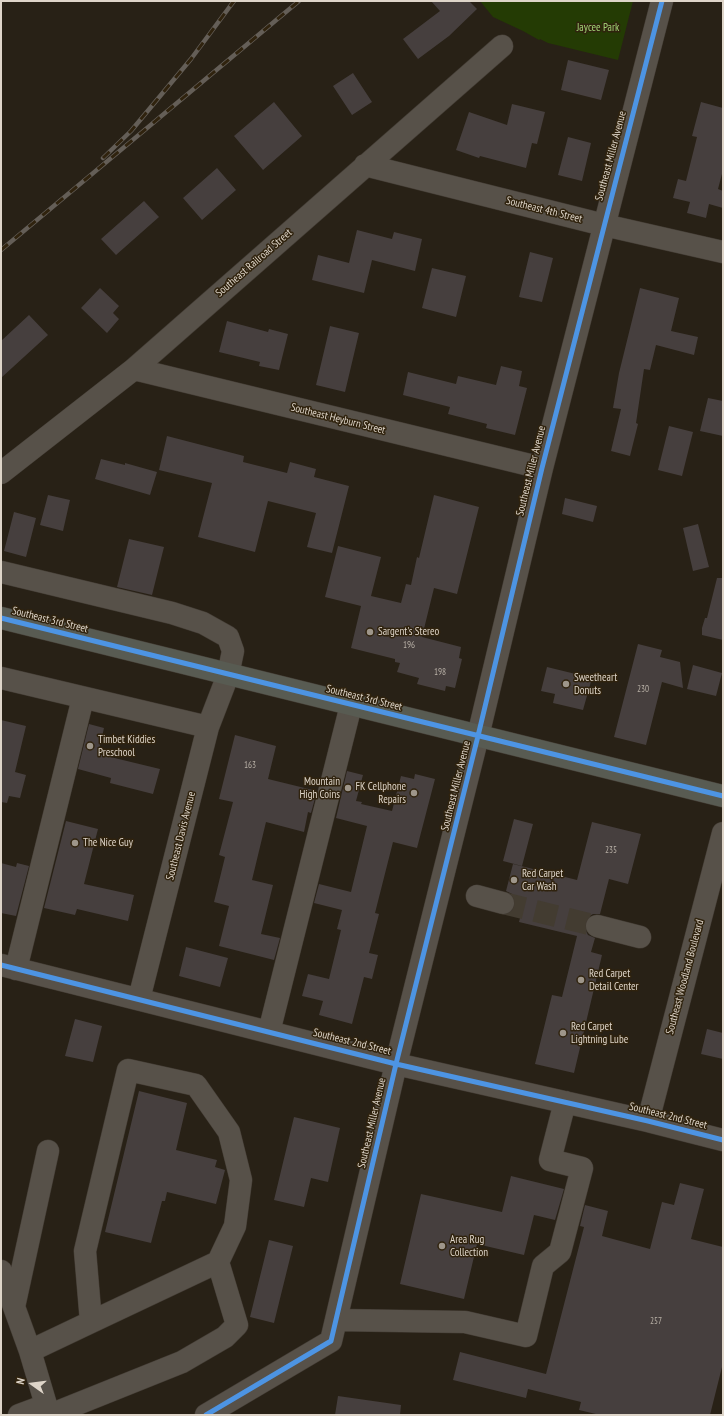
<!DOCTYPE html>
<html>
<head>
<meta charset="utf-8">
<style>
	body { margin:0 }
	#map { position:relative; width:724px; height:1416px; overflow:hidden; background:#282116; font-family:"PT Sans Narrow",sans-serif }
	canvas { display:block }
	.frame { position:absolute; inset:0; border:2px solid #ded5c9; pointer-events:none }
	.north { position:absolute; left:12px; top:1364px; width:40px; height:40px; -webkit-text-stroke:3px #30230e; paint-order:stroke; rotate:284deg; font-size:11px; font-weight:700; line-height:16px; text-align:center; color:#ded5c9 }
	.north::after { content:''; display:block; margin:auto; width:14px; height:18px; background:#ded5c9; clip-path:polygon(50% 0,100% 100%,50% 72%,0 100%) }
</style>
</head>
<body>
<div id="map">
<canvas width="724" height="1416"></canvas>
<div class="frame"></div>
<div class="north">N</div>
</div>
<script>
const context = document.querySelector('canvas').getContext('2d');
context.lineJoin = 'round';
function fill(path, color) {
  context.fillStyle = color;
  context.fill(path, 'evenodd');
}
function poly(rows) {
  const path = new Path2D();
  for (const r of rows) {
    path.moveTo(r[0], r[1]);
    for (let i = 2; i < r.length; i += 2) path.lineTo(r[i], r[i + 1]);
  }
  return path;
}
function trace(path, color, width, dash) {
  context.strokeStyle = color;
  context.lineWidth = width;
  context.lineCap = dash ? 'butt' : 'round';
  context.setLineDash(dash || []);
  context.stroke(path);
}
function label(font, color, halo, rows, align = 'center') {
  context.font = font + ' "PT Sans Narrow",sans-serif';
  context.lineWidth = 3;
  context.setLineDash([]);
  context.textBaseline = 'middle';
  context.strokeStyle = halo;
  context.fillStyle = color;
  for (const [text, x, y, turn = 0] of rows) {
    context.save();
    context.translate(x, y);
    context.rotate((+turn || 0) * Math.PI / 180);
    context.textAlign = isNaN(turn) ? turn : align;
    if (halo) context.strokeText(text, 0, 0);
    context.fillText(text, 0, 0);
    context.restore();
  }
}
const green = poly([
	[480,1,633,1,618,60,548,43,540,39,539,40,523,31,493,17]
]);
const building = poly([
	[431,1,469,1,477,9,449,36,418,59,403,39,440,11],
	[568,60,609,70,601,100,561,90],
	[353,73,372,102,352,115,333,86],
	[274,102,302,136,263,170,234,136],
	[701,102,723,108,723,170,718,189,723,191,723,208,709,204,706,218,687,213,690,202,673,198,678,179,686,181,697,137,692,136],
	[512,104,545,112,537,144,532,143,526,168,480,156,479,158,456,150,469,112,507,125],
	[568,137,591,143,582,181,558,175],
	[217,168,236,190,202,220,183,198],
	[144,201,159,217,116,255,101,239],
	[357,230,392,239,394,232,422,239,415,271,372,260,364,293,312,280,318,255,349,263],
	[530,252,553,258,542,302,519,297],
	[432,268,466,276,456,317,422,308],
	[100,288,119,306,113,313,119,319,107,333,81,308],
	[640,288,679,298,671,331,698,337,694,355,656,345,650,370,644,369,636,423,638,424,630,456,611,451,621,409,613,408,619,373],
	[29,315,48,335,1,378,1,341],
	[227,321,268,332,269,329,288,334,279,370,259,366,260,362,219,352],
	[330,326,359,333,345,392,316,385],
	[501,366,522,371,519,386,527,388,515,435,486,428,487,424,448,414,450,407,403,395,408,372,456,384,458,376,496,385],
	[708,398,723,401,723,436,700,431],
	[669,426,693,432,682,476,658,470],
	[167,436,244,456,243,462,287,473,290,462,316,469,314,477,349,486,332,553,307,547,316,513,268,501,255,552,198,537,212,483,159,470],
	[101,459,125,465,125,463,157,472,150,495,95,479],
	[48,495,70,500,63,531,40,525],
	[434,495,479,507,457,594,434,588,422,637,461,647,459,658,462,659,455,688,446,686,445,691,417,684,419,678,397,672,400,663,395,662,395,659,351,648,361,606,325,597,338,546,381,557,371,596,401,603,406,584,411,585,417,557,419,558],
	[565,498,597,506,593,522,562,514],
	[14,512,36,518,26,557,4,551],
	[698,524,709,567,693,571,683,528],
	[129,539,164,547,152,595,117,587],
	[717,578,723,578,723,640,702,635,702,628,705,618,707,618],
	[638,644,662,650,660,657,680,662,683,688,662,682,646,745,614,737],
	[693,665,722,673,716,696,687,689],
	[547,667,592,678,583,710,553,703,555,694,541,691],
	[1,720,26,726,15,772,26,775,20,798,9,796,7,803,1,802],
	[89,724,104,728,98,754,160,769,153,794,110,783,111,778,78,769],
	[235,735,276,746,268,779,317,791,311,813,308,812,304,832,266,822,252,880,273,885,261,934,280,938,274,960,219,946,229,906,214,902,225,857,219,855,233,802,219,799],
	[347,771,363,775,356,801,362,802,361,804,392,811,401,776,414,779,415,774,435,779,417,848,393,842,375,913,379,914,369,953,378,955,372,979,364,977,352,1024,319,1015,323,1001,302,996,308,974,329,979,341,930,337,929,342,910,314,903,319,884,351,892,367,826,336,818],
	[514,819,533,824,522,866,503,861],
	[66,821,98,829,84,884,134,895,128,921,77,909,75,915,44,908],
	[592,822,641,834,628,884,609,879,600,914,593,914,588,917,585,923,585,929,588,935,595,938,591,952,602,955,574,1073,535,1064,552,995,562,997,577,936,519,922,521,914,512,912,515,906,515,899,512,894,506,891,513,864,577,880],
	[1,863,16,867,17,863,29,866,16,916,1,913],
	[186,947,228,958,220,987,179,976],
	[75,1019,102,1026,93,1062,65,1056],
	[707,1029,723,1033,723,1059,701,1054],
	[139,1091,187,1103,176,1150,217,1160,215,1167,225,1170,216,1204,167,1192,165,1201,162,1201,151,1243,105,1232],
	[294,1117,340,1128,328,1182,311,1178,304,1207,274,1200],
	[511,1176,564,1189,555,1220,534,1215,524,1255,477,1244,464,1299,400,1284,421,1194,502,1212],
	[680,1183,704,1189,691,1239,723,1247,723,1363,710,1415,600,1415,579,1410,581,1402,528,1389,526,1398,453,1380,460,1352,546,1374,584,1227,580,1226,585,1205,608,1211,602,1236,650,1249,662,1202,674,1205],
	[269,1240,293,1246,274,1323,250,1317],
	[338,1396,401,1405,400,1415,335,1415]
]);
const minorTunnel = poly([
	[503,903,597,926]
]);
const minor = poly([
	[365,165,604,225,723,252],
	[134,369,542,468],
	[1,473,134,369,502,46],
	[1,572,172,613,203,623,228,637,233,651,228,675,208,727,139,999],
	[1,678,208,727],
	[477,896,503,903],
	[597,926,640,937],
	[1,965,396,1064,648,1121,723,1140],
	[16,969,83,698],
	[269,1032,351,705],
	[648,1121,723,833],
	[1,1271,30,1351,49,1415],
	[14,1307,48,1151],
	[336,1320,465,1322,526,1336,543,1266,560,1252,582,1168,550,1160,565,1102],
	[30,1351,91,1322,218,1262,235,1226,241,1180,229,1132,196,1085,128,1070,85,1251,91,1322],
	[19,1415,46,1405],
	[50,1415,182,1362,225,1337,237,1325,218,1262],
	[206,1415,331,1341,396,1064,478,736,542,468,662,1]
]);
const major = poly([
	[1,618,723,796]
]);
const rail = poly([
	[103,158,131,131,191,59,234,1],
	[1,250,299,1]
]);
const cycleway = poly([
	[1,618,723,796],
	[1,965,396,1064,648,1121,723,1140],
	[206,1415,331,1341,396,1064,478,736,542,468,662,1]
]);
const markers = [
	[370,632,4,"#9e968a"],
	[566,684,4,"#9e968a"],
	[90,746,4,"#9e968a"],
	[348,788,4,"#9e968a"],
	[414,793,4,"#9e968a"],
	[75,843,4,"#9e968a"],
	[514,880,4,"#9e968a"],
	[581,980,4,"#9e968a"],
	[563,1033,4,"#9e968a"],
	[442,1246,4,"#9e968a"]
];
const numberNames = [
	["196",409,645],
	["198",440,672],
	["230",643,689],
	["163",250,765],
	["235",611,850],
	["257",656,1321]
];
const parkNames = [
	["Jaycee Park",598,28]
];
const streetNames = [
	["Southeast Miller Avenue",611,156,-75],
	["Southeast 4th Street",544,210,14],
	["Southeast Railroad Street",254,263,-41],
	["Southeast Heyburn Street",338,419,14],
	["Southeast Miller Avenue",531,471,-76],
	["Southeast 3rd Street",50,620,14],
	["Southeast 3rd Street",364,698,14],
	["Southeast Miller Avenue",456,786,-76],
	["Southeast Davis Avenue",181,836,-76],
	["Southeast Woodland Boulevard",685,977,-75],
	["Southeast 2nd Street",352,1042,14],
	["Southeast 2nd Street",668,1116,14],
	["Southeast Miller Avenue",372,1123,-77]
];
const poiNames = [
	["Sargent's Stereo",378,632],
	["Sweetheart",574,678],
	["Donuts",574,691],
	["Timbet Kiddies",98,740],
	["Preschool",98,753],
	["Mountain",340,782,"right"],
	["High Coins",340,795,"right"],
	["FK Cellphone",406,787,"right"],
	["Repairs",406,800,"right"],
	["The Nice Guy",83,843],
	["Red Carpet",522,874],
	["Car Wash",522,887],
	["Red Carpet",589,974],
	["Detail Center",589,987],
	["Red Carpet",571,1027],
	["Lightning Lube",571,1040],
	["Area Rug",450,1240],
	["Collection",450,1253]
];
fill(green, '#243b04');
fill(building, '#463f3e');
trace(minorTunnel, '#433c31', 22, [22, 11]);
trace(minor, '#423b33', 23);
trace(major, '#423b33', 23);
trace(minor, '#575149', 22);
trace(major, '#585b52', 22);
trace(rail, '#645e57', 4.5);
trace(rail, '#30230e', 3, [9]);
trace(cycleway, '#4d94e3', 5);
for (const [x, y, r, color] of markers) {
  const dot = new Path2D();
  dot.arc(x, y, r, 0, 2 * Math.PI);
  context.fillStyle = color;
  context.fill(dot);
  trace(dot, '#30230e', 1.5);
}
label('9px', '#b8b0a6', null, numberNames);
label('11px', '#a2d576', '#30230e', parkNames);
label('11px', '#ded5c9', '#30230e', streetNames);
label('11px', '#ded5c9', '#30230e', poiNames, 'left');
</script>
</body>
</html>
